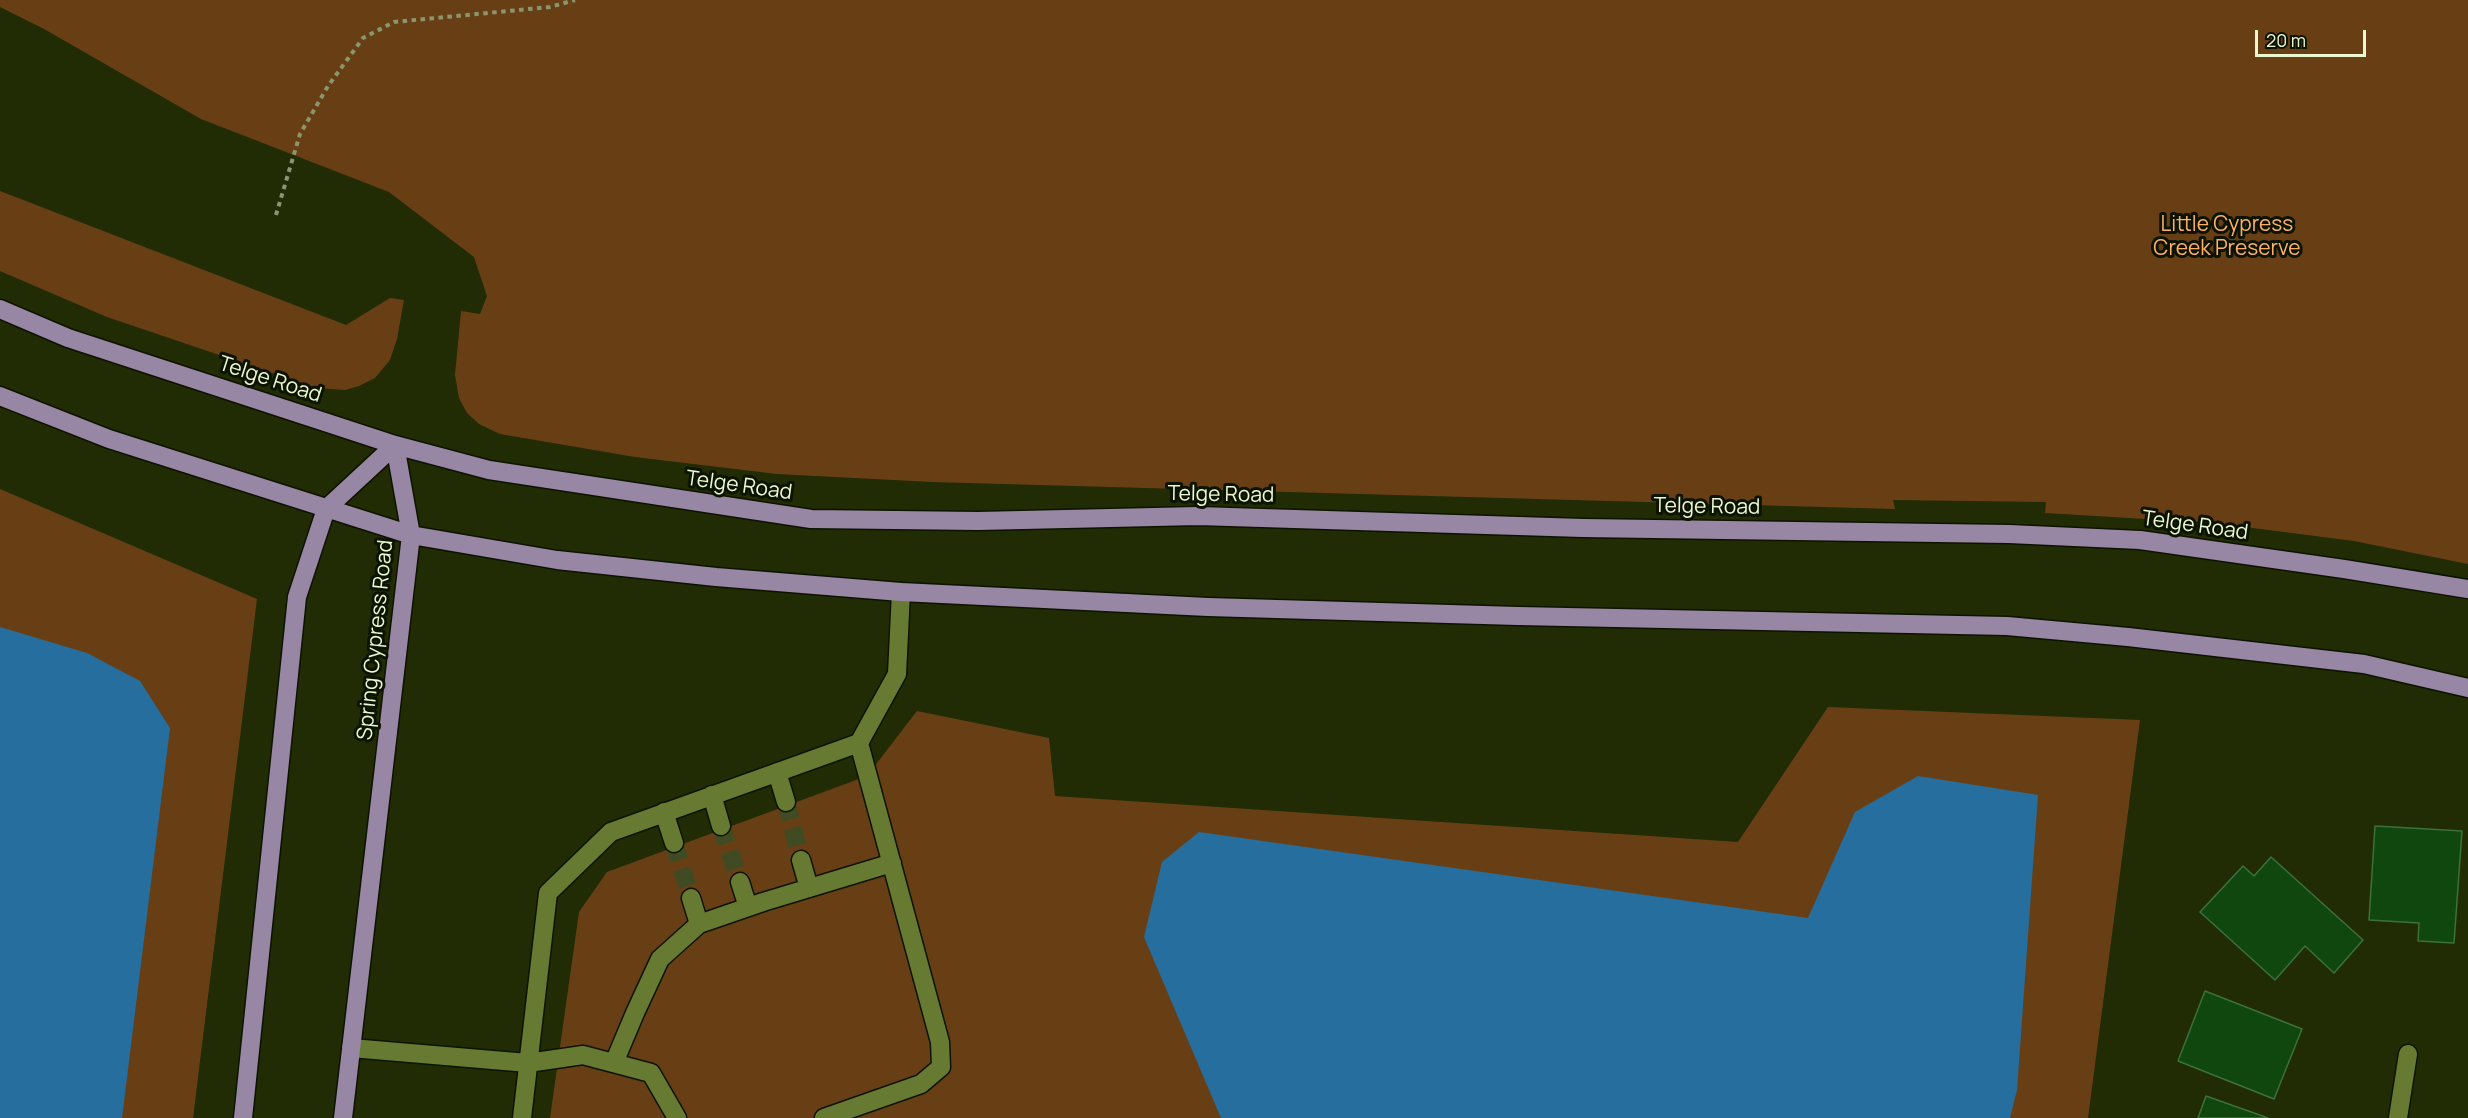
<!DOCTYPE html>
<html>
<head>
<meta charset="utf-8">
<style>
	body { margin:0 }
	#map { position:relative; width:2468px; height:1118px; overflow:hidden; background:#222c04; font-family:Manrope,sans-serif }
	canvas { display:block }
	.scale { position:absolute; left:2255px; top:30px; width:111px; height:27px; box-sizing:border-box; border:3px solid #ebf8d2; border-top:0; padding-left:8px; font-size:18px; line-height:21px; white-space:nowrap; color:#ebf8d2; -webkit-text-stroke:4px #0c1300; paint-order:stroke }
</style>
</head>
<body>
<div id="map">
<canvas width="2468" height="1118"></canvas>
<div class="scale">20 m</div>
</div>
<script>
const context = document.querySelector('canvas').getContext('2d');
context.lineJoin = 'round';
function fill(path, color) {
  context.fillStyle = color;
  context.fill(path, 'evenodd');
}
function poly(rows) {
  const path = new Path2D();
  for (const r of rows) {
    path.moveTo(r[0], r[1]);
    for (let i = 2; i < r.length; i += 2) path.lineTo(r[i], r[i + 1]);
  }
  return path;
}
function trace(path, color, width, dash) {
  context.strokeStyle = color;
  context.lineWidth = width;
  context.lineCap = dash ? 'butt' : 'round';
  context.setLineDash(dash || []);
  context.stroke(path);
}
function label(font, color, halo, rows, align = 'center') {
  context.font = font + ' Manrope,sans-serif';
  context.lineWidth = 6;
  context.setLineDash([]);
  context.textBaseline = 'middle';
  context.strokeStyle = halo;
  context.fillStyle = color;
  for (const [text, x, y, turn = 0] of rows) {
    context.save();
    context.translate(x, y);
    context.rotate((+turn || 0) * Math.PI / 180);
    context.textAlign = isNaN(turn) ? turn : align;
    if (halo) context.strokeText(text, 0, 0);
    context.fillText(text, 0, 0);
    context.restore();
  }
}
const green = poly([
	[0,0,2468,0,2468,564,2354,541,2214,523,2045,513,2046,502,1893,500,1895,509,932,482,777,474,635,457,500,434,479,424,467,413,459,398,455,375,461,311,480,314,487,296,474,257,389,192,201,119,44,29,0,7],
	[0,191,346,325,390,298,404,300,397,339,390,360,375,378,359,386,345,390,317,388,107,317,0,271],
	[0,489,257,599,193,1118,0,1118],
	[1828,707,2140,720,2088,1118,550,1118,579,912,607,872,867,776,917,711,1049,738,1055,796,1738,842]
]);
const water = poly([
	[0,627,87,653,140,681,170,728,122,1118,0,1118],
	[1918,776,2038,795,2017,1090,2010,1118,1221,1118,1144,937,1162,862,1199,832,1808,918,1855,812]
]);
const building = poly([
	[2375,826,2462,831,2454,943,2418,941,2419,923,2369,920,2375,826],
	[2271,857,2363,940,2334,973,2305,946,2275,980,2200,912,2243,866,2254,876,2271,857],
	[2205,991,2302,1029,2274,1099,2178,1061,2205,991],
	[2206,1096,2268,1118,2198,1118,2206,1096]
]);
const minorTunnel = poly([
	[786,802,801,860],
	[721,826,740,882],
	[674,843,691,898]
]);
const path = poly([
	[276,215,300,134,328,86,363,38,394,22,550,7,575,0]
]);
const minor = poly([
	[777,772,786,802],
	[712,795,721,826],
	[664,812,674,843],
	[801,860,809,888],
	[740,882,748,907],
	[691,898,699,924],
	[351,1048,528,1063,583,1055,651,1073,677,1118],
	[614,1063,635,1013,660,959,699,924,763,902,892,863],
	[522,1118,548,893,611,832,859,743,897,674,901,592],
	[824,1118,921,1084,941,1067,940,1042,859,743],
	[2398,1118,2408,1054]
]);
const major = poly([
	[0,309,68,338,395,445,489,470,811,519,978,521,1198,516,1583,528,2009,534,2140,540,2344,569,2468,589],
	[0,396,109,439,411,535,557,560,716,577,901,592,1208,607,1518,616,2007,626,2128,637,2364,664,2468,688],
	[243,1118,297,597,326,509,395,445],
	[343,1118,411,535,395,445]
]);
const parkNames = [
	["Little Cypress",2227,225],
	["Creek Preserve",2227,249]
];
const streetNames = [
	["Telge Road",270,380,18],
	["Telge Road",739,486,8],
	["Telge Road",1221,495,1],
	["Telge Road",1707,507,1],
	["Telge Road",2195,526,8],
	["Spring Cypress Road",376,640,-84]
];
fill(green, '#683f15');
fill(water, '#266e9e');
fill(building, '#10470e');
trace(building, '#3d7139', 1.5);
trace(minorTunnel, '#404b23', 18, [18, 9]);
trace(minor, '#0d1300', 21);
trace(major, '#0d1300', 21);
trace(path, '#8b966f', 4, [4.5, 4.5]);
trace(minor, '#677a31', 18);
trace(major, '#9887a4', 18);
label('21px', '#feb068', '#0c1300', parkNames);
label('21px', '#ebf8d2', '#0c1300', streetNames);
</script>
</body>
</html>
